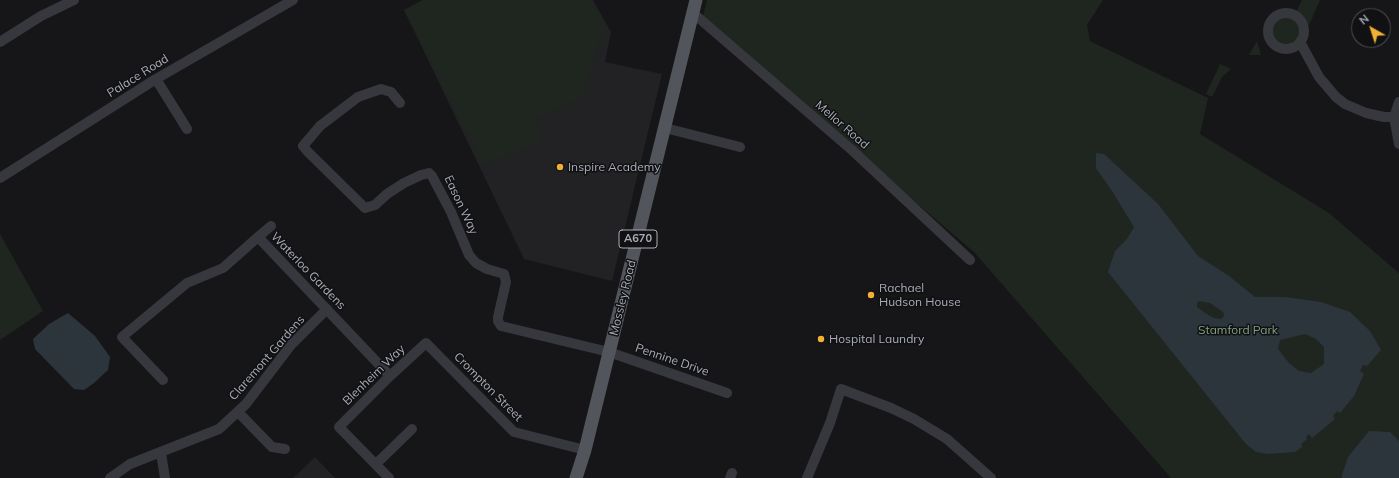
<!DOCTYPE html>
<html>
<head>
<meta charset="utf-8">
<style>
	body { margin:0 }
	#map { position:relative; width:1399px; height:478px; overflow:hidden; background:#161618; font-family:Mulish,sans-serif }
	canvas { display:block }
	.north { position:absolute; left:1351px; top:8px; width:40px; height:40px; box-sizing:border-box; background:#111113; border:1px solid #4d4f55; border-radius:50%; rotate:321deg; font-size:11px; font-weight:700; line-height:16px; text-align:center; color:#a8adb8 }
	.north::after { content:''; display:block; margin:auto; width:14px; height:18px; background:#f2b134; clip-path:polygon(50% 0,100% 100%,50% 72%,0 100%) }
</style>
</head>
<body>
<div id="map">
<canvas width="1399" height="478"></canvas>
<div class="north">N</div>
</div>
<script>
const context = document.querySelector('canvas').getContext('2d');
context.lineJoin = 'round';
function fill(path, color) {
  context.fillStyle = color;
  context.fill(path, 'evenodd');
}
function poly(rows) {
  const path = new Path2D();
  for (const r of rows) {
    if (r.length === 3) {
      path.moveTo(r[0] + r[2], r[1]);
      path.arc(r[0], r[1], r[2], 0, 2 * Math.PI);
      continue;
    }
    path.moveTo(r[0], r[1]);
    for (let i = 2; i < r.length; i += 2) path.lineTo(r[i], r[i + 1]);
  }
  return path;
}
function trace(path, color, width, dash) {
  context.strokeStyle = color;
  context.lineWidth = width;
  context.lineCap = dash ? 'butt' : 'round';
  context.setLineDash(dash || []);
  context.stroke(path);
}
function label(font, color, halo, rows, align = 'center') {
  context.font = font + ' Mulish,sans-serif';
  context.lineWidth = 3;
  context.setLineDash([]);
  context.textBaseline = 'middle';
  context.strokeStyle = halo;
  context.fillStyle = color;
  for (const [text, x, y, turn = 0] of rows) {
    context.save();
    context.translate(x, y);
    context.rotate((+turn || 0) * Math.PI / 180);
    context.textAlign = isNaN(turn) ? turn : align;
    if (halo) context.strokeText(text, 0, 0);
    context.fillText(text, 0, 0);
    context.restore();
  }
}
const built = poly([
	[423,0,593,0,611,32,605,62,662,74,612,281,524,259,404,10],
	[315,457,335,478,293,478]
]);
const green = poly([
	[423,0,590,0,605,25,581,99,535,119,542,139,484,166,404,10],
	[707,0,1103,0,1087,25,1090,41,1208,98,1200,134,1329,213,1399,273,1399,478,1171,478,974,252,702,20],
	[1302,0,1320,0,1310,23,1304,30,1302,39,1295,46,1284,49,1279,47,1270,40,1268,34,1269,25,1275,17,1280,14,1285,13,1296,16,1297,10],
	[1257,41,1261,55,1249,55],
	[1220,64,1231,69,1222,77,1212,97,1206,94],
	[0,234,43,311,0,340]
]);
const water = poly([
	[1096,153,1104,154,1158,204,1198,256,1229,276,1255,297,1285,297,1321,302,1350,312,1370,331,1381,350,1367,366,1363,365,1360,371,1364,374,1354,396,1340,413,1337,411,1333,416,1335,419,1312,438,1309,434,1306,437,1307,439,1301,444,1302,447,1295,452,1267,454,1256,452,1246,444,1108,272,1115,251,1127,239,1134,227,1112,191,1096,168],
	[1199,301,1210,303,1223,312,1224,316,1221,319,1214,318,1205,313,1197,307,1197,303],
	[1305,334,1316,339,1324,347,1324,364,1311,373,1299,371,1289,363,1278,349,1280,340],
	[68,313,95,336,110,357,108,370,94,383,84,390,74,389,35,349,33,339,49,324],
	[1369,431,1390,432,1399,441,1399,478,1342,478,1342,475,1348,457]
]);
const minor = poly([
	[693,13,853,151,970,260],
	[1286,31,18],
	[0,42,41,16,74,0],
	[1300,42,1319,77,1336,97,1345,104,1366,113,1384,117,1394,117],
	[156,79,187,129],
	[1399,102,1394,117,1399,144],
	[400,103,391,92,381,89,358,97,320,126,303,146,307,151,365,208,375,205,387,194,404,183,421,175,429,173,432,176,451,212,469,255,476,263,487,269,504,274,506,282,498,317,498,321,501,326,609,352,727,393],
	[665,128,740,147],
	[0,178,156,79,293,0],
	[258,237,271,226],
	[163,380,122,337,187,283,223,268,258,237,390,376],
	[238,412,272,447,285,449],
	[161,453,165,478],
	[376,464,412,429],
	[110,478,130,464,219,429,246,404,291,345,327,309],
	[389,478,339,427,390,376,426,343,514,432,585,450],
	[730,478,732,473],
	[807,478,830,423,841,389,891,408,914,419,947,439,991,478]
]);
const major = poly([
	[576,478,585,450,696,0]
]);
const markers = [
	[560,167,4,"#f2b134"],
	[871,295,4,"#f2b134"],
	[821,339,4,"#f2b134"]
];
const shields = [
	[638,239,38]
];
const shieldNames = [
	["A670",638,239]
];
const streetNames = [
	["Palace Road",138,76,-32],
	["Mellor Road",842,125,41],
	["Eason Way",461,205,65],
	["Waterloo Gardens",308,271,46],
	["Mossley Road",623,298,-76],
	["Claremont Gardens",267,358,-49],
	["Pennine Drive",672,360,19],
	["Blenheim Way",374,375,-44],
	["Crompton Street",488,387,45]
];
const poiNames = [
	["Inspire Academy",568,167],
	["Rachael",879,288],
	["Hudson House",879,302],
	["Hospital Laundry",829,339]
];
const parkNames = [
	["Stamford Park",1238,330]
];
fill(built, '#222225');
fill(green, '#1e261f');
fill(water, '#2c353c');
trace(minor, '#37383d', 10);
trace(major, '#53555c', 13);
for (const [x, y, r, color] of markers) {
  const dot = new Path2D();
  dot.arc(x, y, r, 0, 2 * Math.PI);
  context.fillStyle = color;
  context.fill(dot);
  trace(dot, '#111113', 1.5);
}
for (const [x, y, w] of shields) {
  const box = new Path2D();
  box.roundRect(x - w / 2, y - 9, w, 18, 3);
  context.fillStyle = '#111113';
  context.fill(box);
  trace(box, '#a8adb8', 1);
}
label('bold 11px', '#a8adb8', null, shieldNames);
label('12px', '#a8adb8', '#111113', streetNames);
label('12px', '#a8adb8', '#111113', poiNames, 'left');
label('12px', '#7fa381', '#111113', parkNames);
</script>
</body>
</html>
